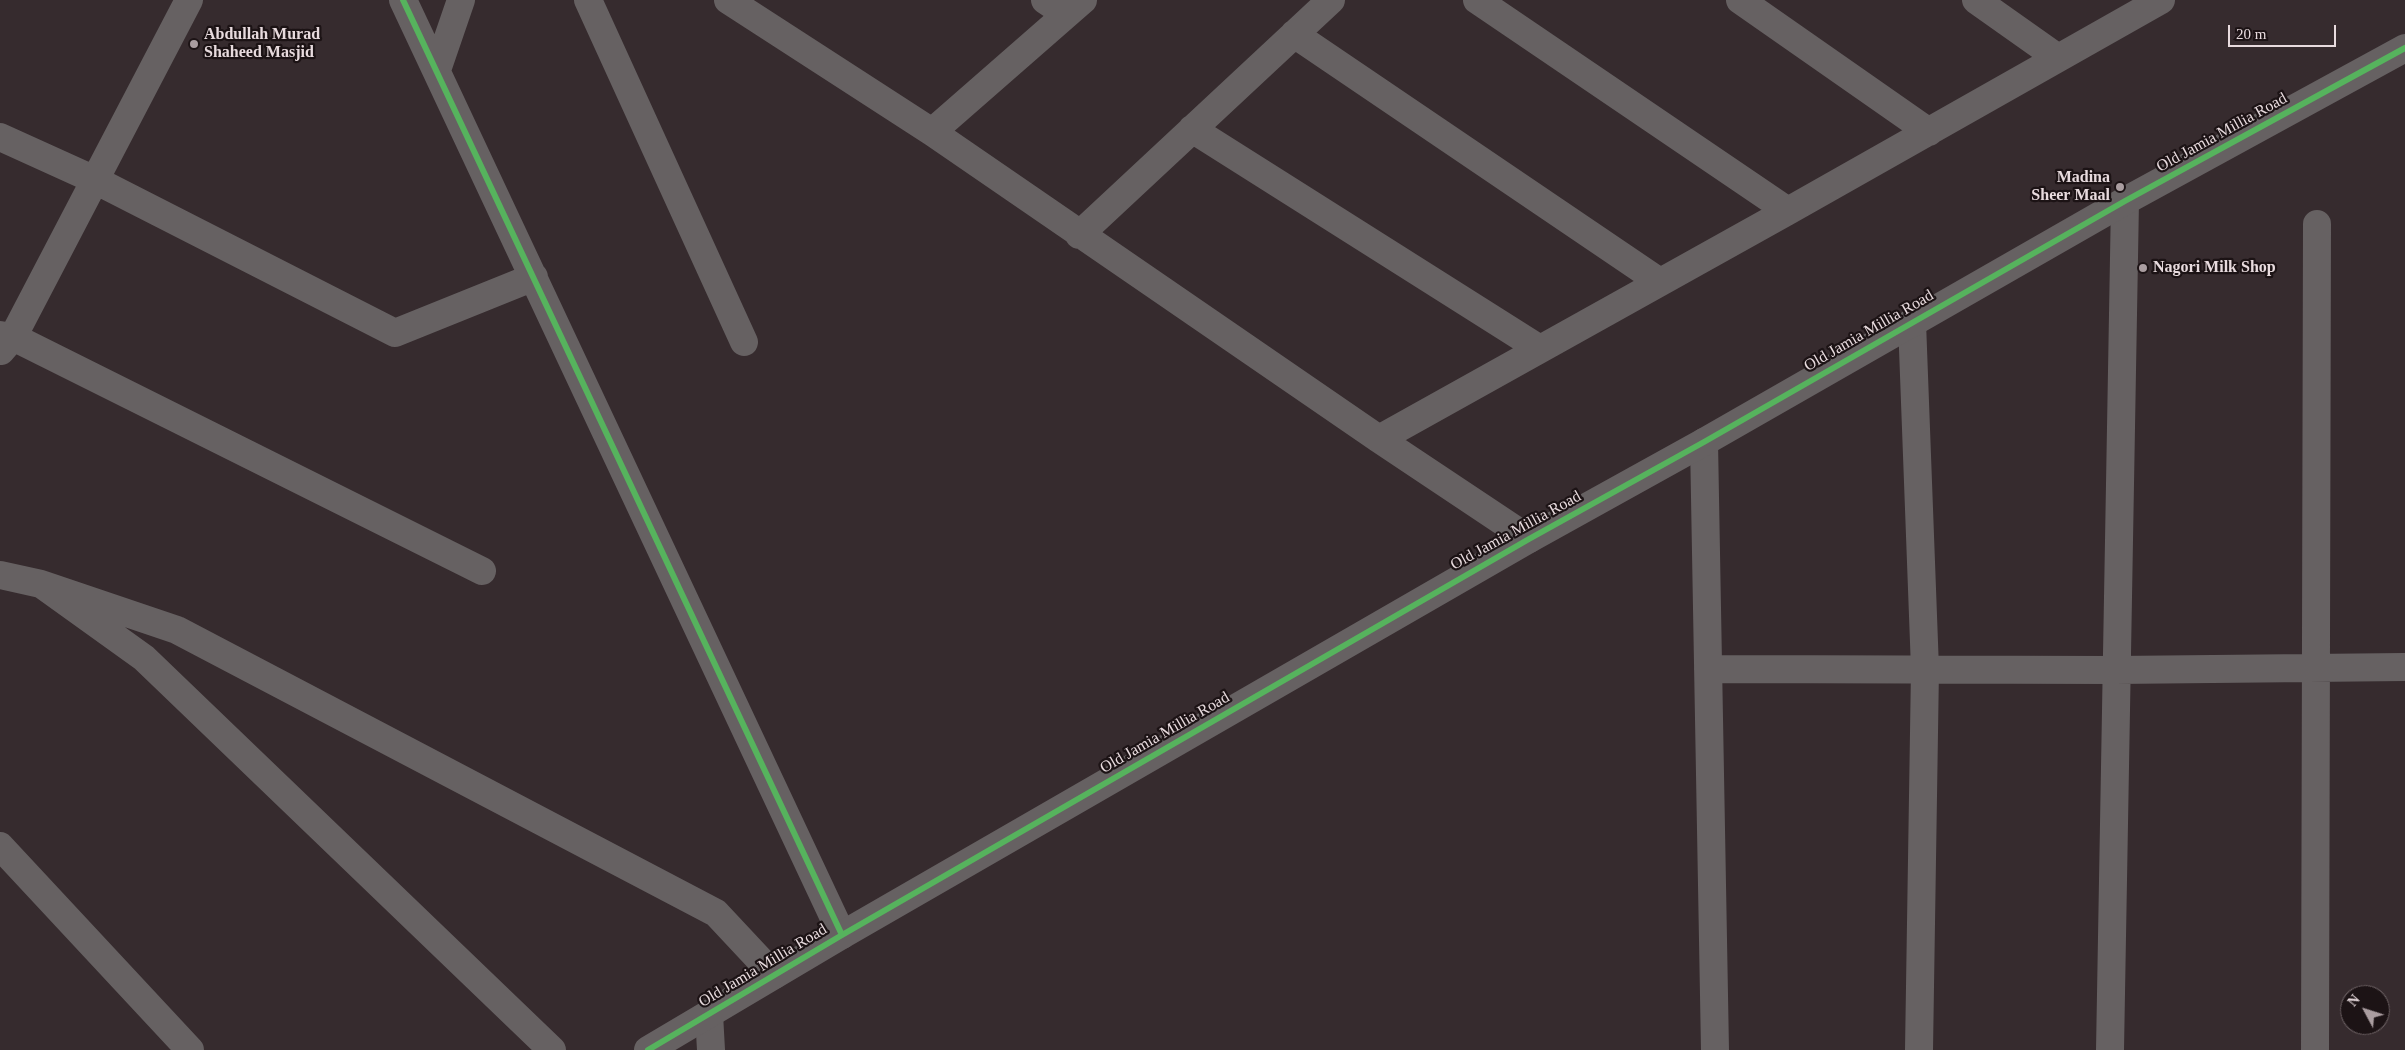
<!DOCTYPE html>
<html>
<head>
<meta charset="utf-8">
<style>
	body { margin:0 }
	#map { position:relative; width:2405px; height:1050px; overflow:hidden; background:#362b2e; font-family:"Times New Roman",serif }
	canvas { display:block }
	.north { position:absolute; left:2340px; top:985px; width:50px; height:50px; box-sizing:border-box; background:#1c1315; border:1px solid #6e6365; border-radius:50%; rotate:310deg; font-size:14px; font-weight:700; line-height:20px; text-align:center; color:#e8dbde }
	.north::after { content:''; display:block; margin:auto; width:18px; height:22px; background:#aa9da0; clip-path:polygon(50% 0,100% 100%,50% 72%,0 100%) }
	.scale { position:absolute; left:2228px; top:25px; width:108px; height:22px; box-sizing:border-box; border:2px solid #e8dbde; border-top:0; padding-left:6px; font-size:15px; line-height:18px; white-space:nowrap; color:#e8dbde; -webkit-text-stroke:4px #1c1315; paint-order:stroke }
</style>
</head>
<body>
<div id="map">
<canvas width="2405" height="1050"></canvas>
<div class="north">N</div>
<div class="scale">20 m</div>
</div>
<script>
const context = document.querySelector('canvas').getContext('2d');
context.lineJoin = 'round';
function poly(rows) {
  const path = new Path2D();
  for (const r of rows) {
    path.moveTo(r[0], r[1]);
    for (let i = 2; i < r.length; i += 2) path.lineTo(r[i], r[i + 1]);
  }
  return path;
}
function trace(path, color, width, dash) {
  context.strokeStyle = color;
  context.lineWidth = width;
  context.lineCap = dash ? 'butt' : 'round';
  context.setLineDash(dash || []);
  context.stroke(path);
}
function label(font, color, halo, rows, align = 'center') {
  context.font = font + ' "Times New Roman",serif';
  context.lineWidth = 4.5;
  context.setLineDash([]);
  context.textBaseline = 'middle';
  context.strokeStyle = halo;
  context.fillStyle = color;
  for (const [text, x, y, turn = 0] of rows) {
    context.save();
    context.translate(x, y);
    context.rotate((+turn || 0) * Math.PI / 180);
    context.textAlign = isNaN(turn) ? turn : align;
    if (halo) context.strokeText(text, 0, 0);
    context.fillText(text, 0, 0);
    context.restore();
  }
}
const minor = poly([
	[403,0,842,935],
	[588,0,744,342],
	[728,0,932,132,1379,439,1529,539],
	[1045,0,1066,14],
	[1477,0,1788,211],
	[1740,0,1929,132],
	[1976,0,2058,58],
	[1294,34,1660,282],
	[437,70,461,0],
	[1192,129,1540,349],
	[932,132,1083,0],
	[0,137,95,180,395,333,534,277],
	[1079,235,1331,0],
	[1912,322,1925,669,1919,1050],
	[0,335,13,337,482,571],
	[1,351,13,337,189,0],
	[1379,439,1788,211,2161,0],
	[1704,442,1715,1050],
	[0,575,41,584,144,658,552,1050],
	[41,584,177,630,716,913,774,975],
	[1708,669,2116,670,2405,667],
	[0,846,190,1050],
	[709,1014,711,1050],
	[2110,1050,2125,201],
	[2315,1050,2317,224]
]);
const tertiary = poly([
	[648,1050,842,935,1529,539,1704,442,2125,201,2405,48]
]);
const cycleway = poly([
	[403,0,842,935],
	[648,1050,842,935,1529,539,1704,442,2125,201,2405,48]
]);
const markers = [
	[194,44,5,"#aa9da0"],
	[2120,187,5,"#aa9da0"],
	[2143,268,5,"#aa9da0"]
];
const poiNames = [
	["Abdullah Murad",204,35],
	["Shaheed Masjid",204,53],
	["Madina",2110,178,"right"],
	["Sheer Maal",2110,196,"right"],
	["Nagori Milk Shop",2153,268]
];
const streetNames = [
	["Old Jamia Millia Road",2222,133,-29],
	["Old Jamia Millia Road",1869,331,-30],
	["Old Jamia Millia Road",1516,531,-29],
	["Old Jamia Millia Road",1165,733,-30],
	["Old Jamia Millia Road",763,966,-31]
];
trace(minor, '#666162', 28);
trace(tertiary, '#666162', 28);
trace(cycleway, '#56b35d', 6);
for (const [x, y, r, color] of markers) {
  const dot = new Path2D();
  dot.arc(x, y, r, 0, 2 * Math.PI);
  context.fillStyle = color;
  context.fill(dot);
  trace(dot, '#1c1315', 2);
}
label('bold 16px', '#e8dbde', '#1c1315', poiNames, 'left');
label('16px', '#e8dbde', '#1c1315', streetNames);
</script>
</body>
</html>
